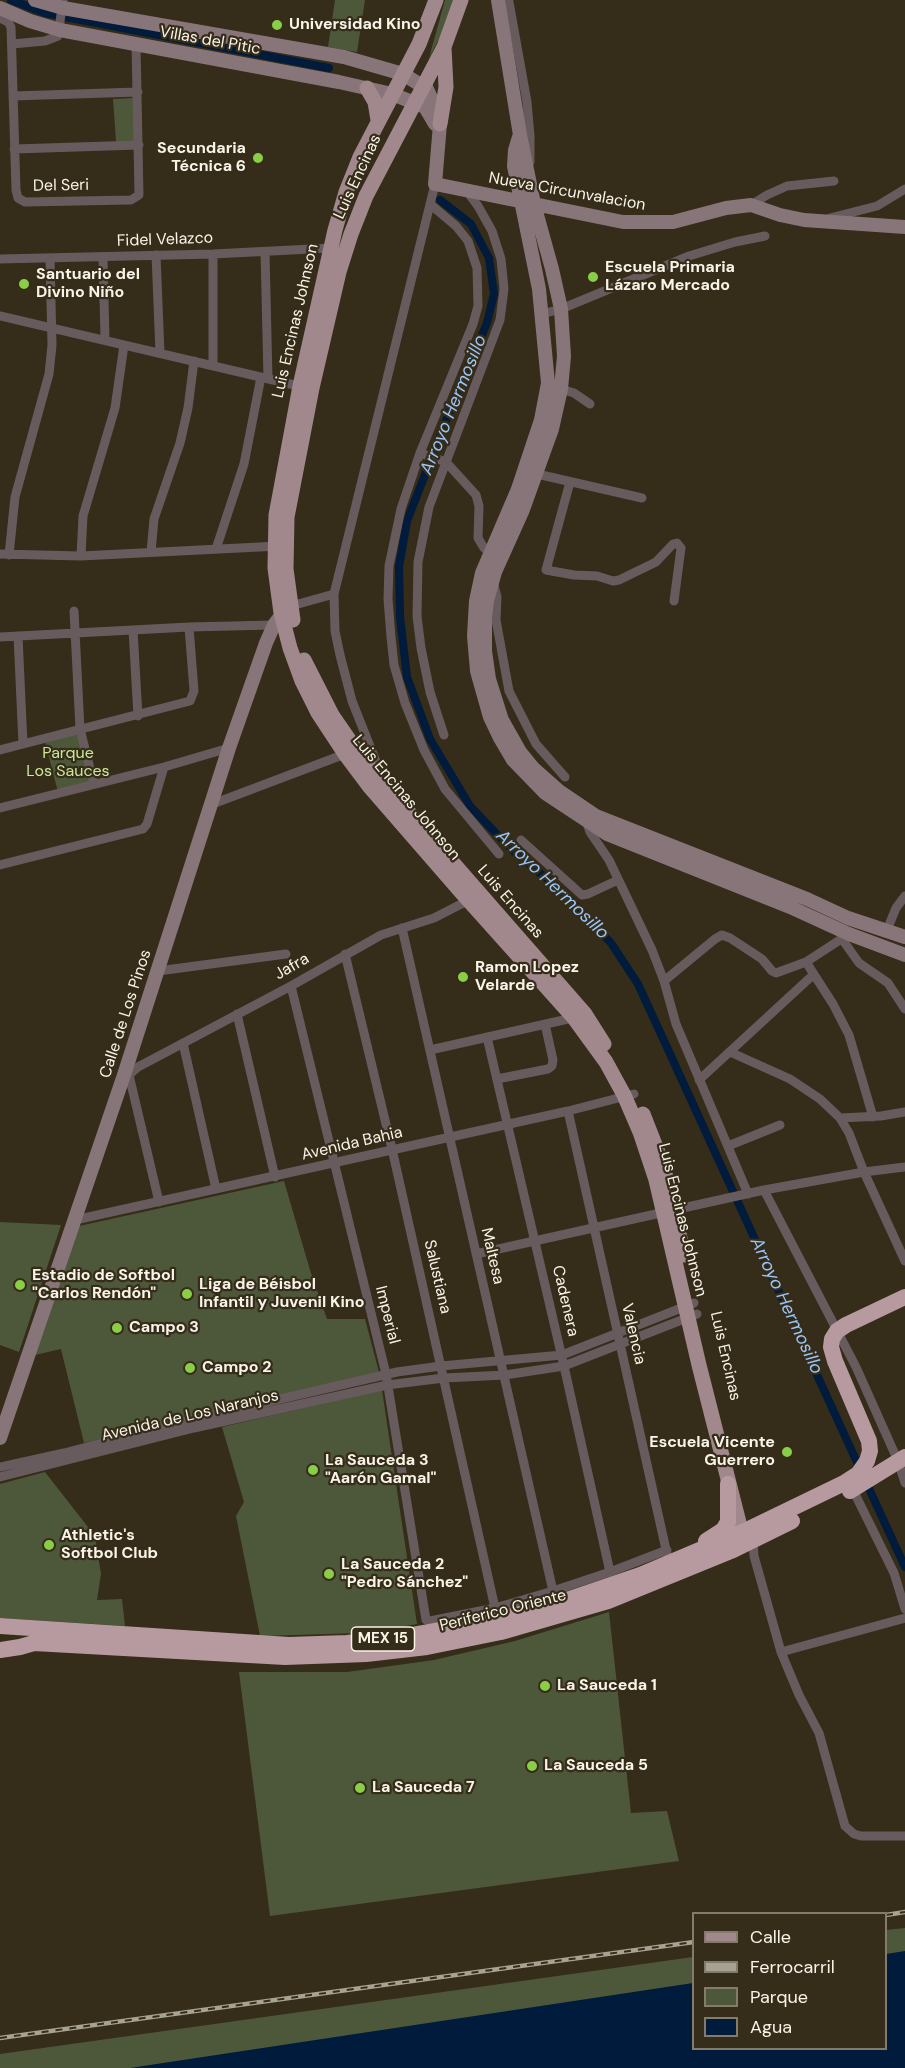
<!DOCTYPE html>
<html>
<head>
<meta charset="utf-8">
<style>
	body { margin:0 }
	#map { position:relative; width:905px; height:2068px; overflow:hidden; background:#352c19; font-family:"DM Sans",sans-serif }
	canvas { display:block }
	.legend { position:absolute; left:692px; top:1912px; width:195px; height:138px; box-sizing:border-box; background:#352c19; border:2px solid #837c6c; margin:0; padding:8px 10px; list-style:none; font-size:18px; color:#f9f4e8 }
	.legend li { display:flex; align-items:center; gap:12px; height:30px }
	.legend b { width:30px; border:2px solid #837c6c }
</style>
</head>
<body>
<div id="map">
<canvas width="905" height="2068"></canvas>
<ul class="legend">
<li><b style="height:8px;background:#a0888d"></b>Calle</li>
<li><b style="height:8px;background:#a8a293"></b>Ferrocarril</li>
<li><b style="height:16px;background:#4d583a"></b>Parque</li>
<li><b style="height:16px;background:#001b3c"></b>Agua</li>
</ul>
</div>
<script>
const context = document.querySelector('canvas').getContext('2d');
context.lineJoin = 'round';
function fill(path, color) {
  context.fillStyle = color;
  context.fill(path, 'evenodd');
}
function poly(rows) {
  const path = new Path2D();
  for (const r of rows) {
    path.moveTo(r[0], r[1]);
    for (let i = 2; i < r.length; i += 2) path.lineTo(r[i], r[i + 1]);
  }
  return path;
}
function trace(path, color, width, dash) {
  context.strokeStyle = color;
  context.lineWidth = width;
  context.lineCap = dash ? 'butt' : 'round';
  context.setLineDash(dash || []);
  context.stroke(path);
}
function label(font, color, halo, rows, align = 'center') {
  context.font = font + ' "DM Sans",sans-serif';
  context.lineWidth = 4.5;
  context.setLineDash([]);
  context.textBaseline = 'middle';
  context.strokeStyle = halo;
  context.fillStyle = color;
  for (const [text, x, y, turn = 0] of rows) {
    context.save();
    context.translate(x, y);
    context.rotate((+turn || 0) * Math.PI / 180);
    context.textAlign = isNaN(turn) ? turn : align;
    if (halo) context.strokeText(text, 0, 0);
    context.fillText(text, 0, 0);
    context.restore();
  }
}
const green = poly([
	[335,0,365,0,357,52,328,47],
	[445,0,455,0,452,14,429,58],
	[133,98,135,141,116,142,113,99],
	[78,733,91,784,58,792,45,742],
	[284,1181,310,1270,327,1319,365,1319,379,1372,84,1443,61,1349,35,1355,79,1226],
	[0,1222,61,1225,19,1352,0,1345],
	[382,1390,417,1624,362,1633,260,1636,236,1516,244,1502,222,1427],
	[45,1472,95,1536,101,1574,97,1600,122,1599,125,1626,0,1618,0,1484],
	[609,1612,631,1813,667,1811,679,1861,270,1916,239,1672,347,1672,434,1660,515,1641],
	[905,1928,905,2068,0,2068,0,2054,693,1957,694,2048,886,2048,886,1930]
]);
const water = poly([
	[905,1951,905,2068,130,2068,693,1983,694,2048,886,2048,886,1954]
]);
const canal = poly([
	[11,0,45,13,329,68],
	[440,200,471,224,489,258,494,294,487,323,449,413,407,521,399,567,400,617,407,677,430,739,470,806,512,850,565,894,611,943,638,984,905,1567]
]);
const street = poly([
	[509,2,527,102,530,136,530,162],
	[0,18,8,22,11,27,16,190,18,198,25,202,131,200,139,195,136,44],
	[12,44,45,41,58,36,63,0],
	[13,96,138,92],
	[14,149,139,145],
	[430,204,456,226,468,241,477,268,478,306,473,324,420,453,401,509,389,566,388,599,391,637,394,665,405,703,424,750,445,789,499,854],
	[751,205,767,195,787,186,834,181],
	[830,218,877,206,905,189],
	[265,252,268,379],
	[213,254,213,366],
	[156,255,160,353],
	[103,257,105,340],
	[0,259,213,254,331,248],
	[542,314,561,309,689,256,735,242,765,236],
	[0,316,303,387],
	[561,389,574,393,590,404],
	[420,453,446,462,476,495,479,506,478,538,484,548,494,555],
	[537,474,642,498],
	[570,482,546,570,574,575,597,576,613,581,619,580,656,562,673,544,677,543,681,548,674,601],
	[216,549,244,464,261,377],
	[151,552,154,519,180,443,188,408,194,361],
	[0,554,81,556,279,546],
	[9,555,15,497,49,374,52,345,50,258],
	[81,556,83,516,115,408,124,345],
	[493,581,497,597,496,620,509,691,536,744,565,777],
	[291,606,334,594],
	[74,611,80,729,94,784],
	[133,630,138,716],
	[18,636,23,744],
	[0,637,189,627,274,625],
	[444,735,430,692,421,648,417,616,418,562,429,507,500,320,504,289,501,259,492,231,478,206,466,190],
	[0,750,190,701,194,691,189,627],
	[377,774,377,764,352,701,340,655,335,631,334,594,435,184],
	[210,805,345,754],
	[0,808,164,767,229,748],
	[587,823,590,832,609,860,652,950,664,981,676,1024,748,1194],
	[521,840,582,895,588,894,618,880],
	[0,865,143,829,147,824,164,767],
	[402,928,553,1591],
	[887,930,896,908,905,896],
	[849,934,806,962,833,1004,849,1035,873,1117],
	[842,939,859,963,888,983,905,1009],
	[345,954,392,1149,495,1608],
	[158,971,286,954],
	[664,981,715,939,722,935,730,938,762,959,772,971,776,973,806,962],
	[291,986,386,1374,426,1620,430,1621,495,1608,553,1591,610,1572,667,1550],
	[237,1014,275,1177],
	[487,1037,564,1366,610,1572],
	[183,1043,216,1189],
	[430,1050,577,1017],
	[730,1052,790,1079,820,1099,840,1118,849,1133,864,1172,905,1261],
	[124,1075,129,1075,138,1067,291,986,381,935,434,918,471,899],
	[129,1075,159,1202],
	[497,1079,548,1069,552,1066,553,1060,545,1024],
	[699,1080,813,975],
	[568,1111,667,1554],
	[840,1118,881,1116,905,1112],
	[728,1146,780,1125],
	[764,1190,856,1367,898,1461,905,1483],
	[75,1220,568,1111,634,1094],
	[476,1254,764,1190,864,1172,905,1167],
	[0,1467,64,1453,190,1420,397,1372,441,1366,562,1355,694,1303],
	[0,1477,194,1428,387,1385,444,1378,505,1375,564,1366,697,1314],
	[853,1490,894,1573,905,1609],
	[753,1541,754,1556,781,1652,799,1695,819,1733,845,1826,854,1834,861,1836,905,1836],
	[781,1652,905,1618]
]);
const secondary = poly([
	[35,0,63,8,344,57,403,74,427,89,439,116,440,124,435,184,623,222,673,222,726,208,751,205,780,215,804,220,905,227],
	[498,0,520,135,534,204,552,269,561,309,564,356,561,389,552,429,522,512,495,572,487,601,485,617,485,651,489,679,502,720,520,752,533,768,559,791,596,816,807,899,848,918,905,937],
	[0,8,30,21,60,30,339,82,392,94,425,107,435,124],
	[519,137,515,150,514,166,539,289,548,383,541,420,518,489,482,573,476,601,474,636,477,671,490,717,500,738,513,760,545,793,607,834,790,907,849,934,905,955],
	[0,1438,124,1075,229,748,266,643,274,625,286,609]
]);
const primary = poly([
	[436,0,419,44,360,157,346,192,335,230,300,386,276,515,275,568,281,613,290,648,302,681,318,713,345,754,369,786,462,893,574,1018,606,1062,624,1095,640,1132,656,1180,699,1365,744,1542],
	[367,88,375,102,378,120],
	[440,124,446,87,444,47],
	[293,620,286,569,287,517,312,388,339,272,351,234,366,196,444,47,461,0],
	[304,660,332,715,363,760,585,1014,604,1044],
	[643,1114,663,1165,684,1255]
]);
const highway = poly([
	[850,1491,905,1457],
	[706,1541,723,1530,728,1522,728,1484],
	[0,1626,289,1645,347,1643,396,1638,497,1620,549,1606,640,1575,749,1529,844,1483,858,1474,867,1461,870,1451,869,1441,835,1361,831,1347,832,1339,837,1331,846,1325,905,1297],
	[0,1650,20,1647,34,1643,285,1657,366,1654,427,1647,501,1632,608,1601,733,1550,792,1521]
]);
const rail = poly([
	[886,1915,905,1912],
	[0,2038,694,1942]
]);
const markers = [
	[277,25,6,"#8ace47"],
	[258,158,6,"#8ace47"],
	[593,277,6,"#8ace47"],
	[24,284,6,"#8ace47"],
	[463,977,6,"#8ace47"],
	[20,1285,6,"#8ace47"],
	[187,1294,6,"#8ace47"],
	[117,1328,6,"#8ace47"],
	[190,1368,6,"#8ace47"],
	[787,1452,6,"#8ace47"],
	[313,1470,6,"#8ace47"],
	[49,1545,6,"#8ace47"],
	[329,1574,6,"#8ace47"],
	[545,1686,6,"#8ace47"],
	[532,1766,6,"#8ace47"],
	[360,1788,6,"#8ace47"]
];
const shields = [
	[383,1639,63]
];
const shieldNames = [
	["MEX 15",383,1639]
];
const poiNames = [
	["Universidad Kino",289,25],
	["Secundaria",246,149,"right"],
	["Técnica 6",246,167,"right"],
	["Escuela Primaria",605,268],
	["Lázaro Mercado",605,286],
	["Santuario del",36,275],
	["Divino Niño",36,293],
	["Ramon Lopez",475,968],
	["Velarde",475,986],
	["Estadio de Softbol",32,1276],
	["\"Carlos Rendón\"",32,1294],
	["Liga de Béisbol",199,1285],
	["Infantil y Juvenil Kino",199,1303],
	["Campo 3",129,1328],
	["Campo 2",202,1368],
	["Escuela Vicente",775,1443,"right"],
	["Guerrero",775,1461,"right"],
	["La Sauceda 3",325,1461],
	["\"Aarón Gamal\"",325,1479],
	["Athletic's",61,1536],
	["Softbol Club",61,1554],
	["La Sauceda 2",341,1565],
	["\"Pedro Sánchez\"",341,1583],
	["La Sauceda 1",557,1686],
	["La Sauceda 5",544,1766],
	["La Sauceda 7",372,1788]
];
const streetNames = [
	["Villas del Pitic",210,41,10],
	["Luis Encinas",358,177,-65],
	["Del Seri",61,186,-1],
	["Nueva Circunvalacion",567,192,10],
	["Fidel Velazco",165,240,-2],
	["Luis Encinas Johnson",296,321,-77],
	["Luis Encinas Johnson",406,798,50],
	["Luis Encinas",510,902,49],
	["Jafra",292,967,-30],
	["Calle de Los Pinos",126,1014,-72],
	["Avenida Bahia",352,1144,-13],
	["Luis Encinas Johnson",682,1220,76],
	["Maltesa",492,1256,77],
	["Salustiana",437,1277,77],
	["Cadenera",565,1301,77],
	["Imperial",387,1315,76],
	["Valencia",633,1334,77],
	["Luis Encinas",725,1356,77],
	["Avenida de Los Naranjos",190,1416,-13],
	["Periferico Oriente",503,1611,-14]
];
const parkNames = [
	["Parque",68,754],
	["Los Sauces",68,772]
];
const waterNames = [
	["Arroyo Hermosillo",454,405,-68],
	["Arroyo Hermosillo",552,885,44],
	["Arroyo Hermosillo",786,1306,65]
];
fill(green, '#4d583a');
fill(water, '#001b3c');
trace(canal, '#001b3c', 8);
trace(street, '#675b5e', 9);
trace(secondary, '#877579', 14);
trace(primary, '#a0888d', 15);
trace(highway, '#b69aa0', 16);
trace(rail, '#a8a293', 4.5);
trace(rail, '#352c19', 2, [7]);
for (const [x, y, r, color] of markers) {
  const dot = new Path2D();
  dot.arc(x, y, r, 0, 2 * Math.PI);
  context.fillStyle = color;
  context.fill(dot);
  trace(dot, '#352c19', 2);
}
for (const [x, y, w] of shields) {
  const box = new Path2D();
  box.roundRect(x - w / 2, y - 12, w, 24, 4.5);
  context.fillStyle = '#352c19';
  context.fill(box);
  trace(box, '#f9f4e8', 1.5);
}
label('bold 15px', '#f9f4e8', null, shieldNames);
label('bold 16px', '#f9f4e8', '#352c19', poiNames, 'left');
label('16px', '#f9f4e8', '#352c19', streetNames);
label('16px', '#cce79a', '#352c19', parkNames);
label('italic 18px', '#9ac6f7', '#352c19', waterNames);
</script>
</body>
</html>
